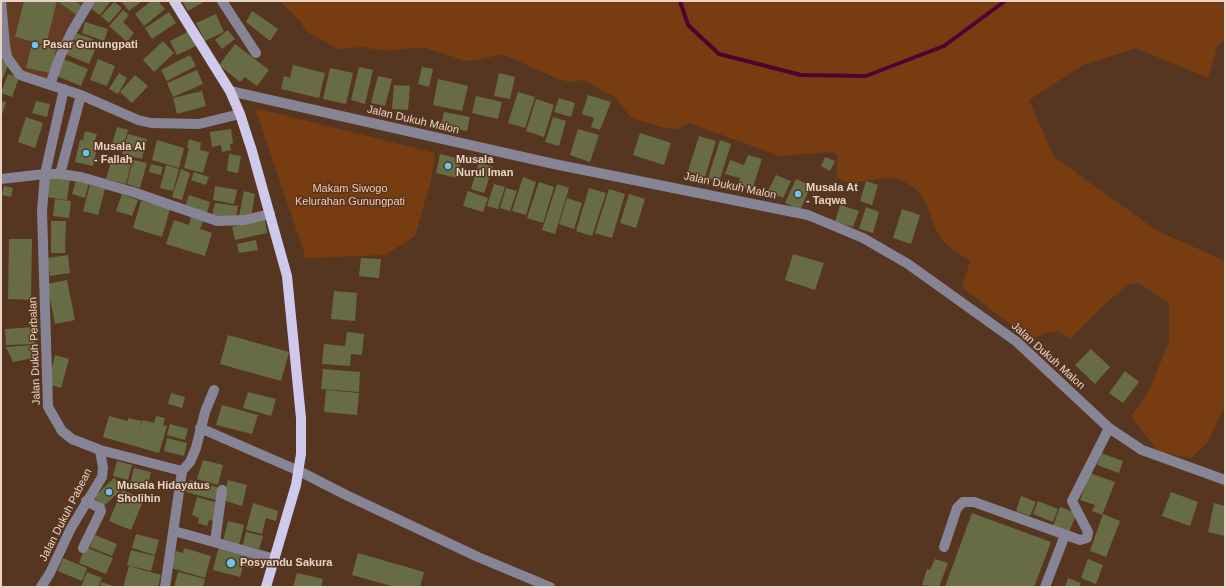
<!DOCTYPE html>
<html>
<head>
<meta charset="utf-8">
<style>
	body { margin:0 }
	#map { position:relative; width:1226px; height:588px; overflow:hidden; background:#563621; font-family:Helvetica,sans-serif }
	canvas { display:block }
	.frame { position:absolute; inset:0; border:2px solid #e8d4c7; pointer-events:none }
</style>
</head>
<body>
<div id="map">
<canvas width="1226" height="588"></canvas>
<div class="frame"></div>
</div>
<script>
const context = document.querySelector('canvas').getContext('2d');
context.lineJoin = 'round';
function fill(path, color) {
  context.fillStyle = color;
  context.fill(path, 'evenodd');
}
function poly(rows) {
  const path = new Path2D();
  for (const r of rows) {
    path.moveTo(r[0], r[1]);
    for (let i = 2; i < r.length; i += 2) path.lineTo(r[i], r[i + 1]);
  }
  return path;
}
function trace(path, color, width, dash) {
  context.strokeStyle = color;
  context.lineWidth = width;
  context.lineCap = dash ? 'butt' : 'round';
  context.setLineDash(dash || []);
  context.stroke(path);
}
function label(font, color, halo, rows, align = 'center') {
  context.font = font + ' Helvetica,sans-serif';
  context.lineWidth = 3;
  context.setLineDash([]);
  context.textBaseline = 'middle';
  context.strokeStyle = halo;
  context.fillStyle = color;
  for (const [text, x, y, turn = 0] of rows) {
    context.save();
    context.translate(x, y);
    context.rotate((+turn || 0) * Math.PI / 180);
    context.textAlign = isNaN(turn) ? turn : align;
    if (halo) context.strokeText(text, 0, 0);
    context.fillText(text, 0, 0);
    context.restore();
  }
}
const built = poly([
	[6,1,89,1,78,18,65,32,49,83,23,75,11,58]
]);
const green = poly([
	[280,1,1225,1,1225,40,1218,45,1208,78,1136,48,1083,65,1029,100,1054,157,1156,230,1225,261,1225,405,1208,442,1191,458,1159,452,1131,416,1148,393,1169,342,1169,303,1138,283,1128,285,1106,303,1070,339,1058,331,1043,334,1031,340,962,287,970,261,948,246,935,229,926,202,917,190,900,179,886,178,850,183,837,178,837,155,831,152,780,156,689,123,678,129,666,128,631,118,615,97,583,80,570,82,558,79,502,54,478,60,466,61,426,48,411,48,386,51,362,47,338,49,306,31,300,21],
	[255,108,435,153,431,180,415,236,385,255,306,258]
]);
const stream = poly([
	[680,1,688,25,719,54,801,75,866,76,944,46,1005,1]
]);
const building = poly([
	[24,1,75,1,83,7,77,15,57,1,46,45,15,37],
	[96,1,111,1,100,15,90,8],
	[121,1,142,1,129,11],
	[151,1,158,1,165,9,144,26,135,14],
	[182,1,205,1,188,11],
	[114,2,122,8,109,23,101,16],
	[123,10,129,15,123,22,134,33,127,42,109,26],
	[252,11,278,29,270,41,246,22],
	[169,12,176,23,152,39,145,28],
	[216,14,224,32,205,41,196,23],
	[85,22,108,29,104,41,82,33],
	[228,30,235,39,222,49,215,40],
	[189,31,196,46,177,55,170,41],
	[76,33,93,39,91,46,74,40],
	[71,40,95,50,89,64,65,54],
	[163,41,174,53,154,72,143,60],
	[32,43,56,49,51,73,26,68],
	[235,44,269,70,257,86,245,77,240,82,219,65],
	[190,55,196,66,167,81,161,70],
	[61,58,88,69,81,86,54,75],
	[98,59,115,66,107,86,90,80],
	[1,60,9,63,1,83],
	[293,65,325,73,319,98,281,89,284,76,290,78],
	[359,67,373,70,365,104,351,100],
	[422,67,433,69,429,87,418,84],
	[330,68,353,73,346,104,323,99],
	[197,70,203,84,173,97,167,83],
	[119,73,127,78,118,94,109,89],
	[499,73,515,77,510,99,494,96],
	[8,74,19,78,12,97,1,93],
	[135,75,148,86,132,103,120,92],
	[378,76,392,79,385,106,371,103],
	[438,79,468,86,462,111,433,105],
	[394,85,410,86,408,110,392,109],
	[202,91,206,106,177,114,173,98],
	[518,92,535,97,525,128,508,123],
	[588,95,611,102,600,130,591,127,594,118,582,114],
	[476,96,502,102,498,119,472,113],
	[559,98,575,103,571,117,554,112],
	[536,99,554,105,544,137,526,131],
	[1,101,6,102,1,118],
	[36,101,50,104,47,117,32,113],
	[444,112,470,117,467,131,441,126],
	[26,117,43,123,35,148,18,142],
	[553,117,566,121,559,146,545,142],
	[117,127,128,130,122,151,111,148],
	[231,129,233,143,230,144,231,150,222,152,221,145,212,147,210,132],
	[578,129,599,135,590,162,570,155],
	[85,131,97,134,94,143,98,144,93,166,75,162,80,140,83,140],
	[640,133,671,143,664,165,633,155],
	[128,134,147,139,142,159,122,154],
	[699,136,716,141,705,177,688,171],
	[189,139,201,143,200,150,209,152,203,173,184,168,189,148,187,148],
	[157,140,184,148,179,168,152,160],
	[720,140,731,144,719,182,708,178],
	[229,154,241,156,238,173,227,171],
	[440,154,461,159,457,178,436,173],
	[113,155,132,160,126,184,106,179],
	[748,155,762,159,752,190,738,185,740,178,725,174,730,160,744,165],
	[825,157,835,161,830,171,821,166],
	[133,160,147,163,140,188,127,184],
	[479,162,493,167,484,193,471,189],
	[151,164,163,167,161,175,149,172],
	[166,165,179,169,173,191,160,188],
	[181,169,190,173,182,200,172,197],
	[194,172,209,177,206,185,191,180],
	[50,175,70,178,67,200,47,197],
	[776,175,791,181,783,198,768,191],
	[523,177,536,182,526,215,512,211],
	[796,179,811,186,800,210,785,203],
	[76,180,89,183,85,198,72,194],
	[866,181,878,185,872,205,860,201],
	[539,182,554,187,543,223,527,218],
	[494,184,505,187,498,209,487,206],
	[557,184,569,188,555,234,542,230],
	[90,185,105,189,98,215,83,211],
	[4,186,13,188,11,197,2,195],
	[215,186,237,190,234,204,213,200],
	[506,188,517,191,510,211,500,208],
	[589,188,606,193,592,236,576,231],
	[609,189,625,194,612,238,595,233],
	[244,191,255,194,251,218,239,216],
	[468,191,488,198,483,212,463,206],
	[122,194,138,200,132,216,116,211],
	[629,194,645,199,636,228,620,223],
	[189,195,210,202,207,213,185,206],
	[567,198,582,203,574,229,559,224],
	[55,199,71,201,69,218,53,216],
	[141,201,170,209,162,237,133,228],
	[215,203,238,206,236,220,212,216],
	[840,205,859,211,853,227,835,222],
	[866,207,879,212,873,233,859,229],
	[902,209,920,215,911,244,893,238],
	[191,217,203,221,200,229,212,233,205,256,166,244,174,220,189,225],
	[265,219,267,233,235,240,232,227],
	[51,221,66,221,65,253,51,253],
	[9,239,32,239,31,300,8,299],
	[256,240,258,250,239,253,237,244],
	[793,254,824,263,815,290,785,280],
	[68,255,70,273,50,276,47,258],
	[361,258,381,259,379,278,359,276],
	[67,280,75,320,55,324,47,284],
	[334,291,357,293,355,321,331,319],
	[34,327,35,344,6,345,5,329],
	[347,332,364,334,362,355,351,354,350,366,322,364,324,344,345,346],
	[228,335,289,352,281,381,220,364],
	[34,345,34,358,13,362,6,347],
	[1091,349,1110,367,1095,384,1075,365],
	[55,355,69,359,61,388,48,384],
	[323,369,360,372,359,392,321,389],
	[1125,371,1139,382,1123,403,1109,393],
	[326,390,359,393,357,415,324,412],
	[248,392,276,399,271,416,243,408],
	[171,393,185,397,182,408,168,404],
	[222,405,258,415,252,434,216,425],
	[109,416,128,421,128,418,142,421,140,430,143,420,154,423,156,416,165,418,163,425,167,426,159,453,103,437],
	[170,424,188,429,185,440,167,435],
	[167,438,187,443,184,456,164,451],
	[1101,453,1123,461,1119,473,1097,465],
	[203,460,223,465,218,485,197,479],
	[117,461,132,465,128,480,113,476],
	[134,468,151,472,147,489,130,484],
	[1090,473,1115,482,1102,515,1092,511,1095,505,1080,500],
	[114,478,124,487,103,507,94,497],
	[190,480,220,488,216,500,186,492],
	[228,480,247,485,242,506,222,500],
	[122,490,144,499,131,530,109,521],
	[1171,492,1198,502,1190,526,1162,516],
	[1021,496,1036,502,1030,516,1016,511],
	[197,497,218,503,214,521,209,520,207,526,198,523,199,518,192,515],
	[1038,501,1058,509,1053,522,1033,514],
	[253,503,278,511,276,521,266,518,262,534,246,530],
	[1214,503,1225,506,1225,536,1208,532],
	[1060,507,1077,513,1069,532,1053,526],
	[972,513,1051,542,1034,587,945,587],
	[1103,514,1120,521,1106,557,1090,551],
	[228,521,244,525,239,545,223,541],
	[246,532,263,536,259,549,243,545],
	[136,534,159,540,155,555,132,548],
	[95,535,117,544,112,556,90,547],
	[219,546,257,557,253,568,243,566,240,577,213,570],
	[85,547,113,558,106,574,79,563],
	[184,548,211,556,205,578,171,568,176,551,183,553],
	[131,550,155,556,151,571,127,565],
	[358,553,424,572,420,587,395,587,352,575],
	[63,558,87,568,82,581,58,571],
	[935,559,948,563,939,587,922,585,927,569,930,570],
	[1088,559,1103,565,1096,584,1081,578],
	[129,566,161,575,158,587,123,587],
	[87,572,102,578,98,587,81,587],
	[178,572,205,579,203,587,174,587],
	[297,573,323,579,321,587,293,587],
	[1068,578,1081,583,1079,587,1065,587],
	[101,582,117,587,100,587]
]);
const minor = poly([
	[1,1,5,45,7,57,19,74,23,76,81,95,138,120,151,123,199,124,240,114],
	[222,1,256,53],
	[50,85,59,59,71,33,90,1],
	[64,89,45,174,42,211,48,407,62,431,72,439,100,450,182,471],
	[230,91,554,164,808,215,863,238,908,264,1017,342,1109,428,1142,450,1225,480],
	[60,174,81,95],
	[1,179,45,174,60,174,81,177,133,192,217,221,245,220,270,214],
	[200,428,299,471,346,495,478,557,550,587],
	[182,471,190,462,196,448,205,412,214,390],
	[174,531,275,559],
	[215,542,222,490],
	[944,547,957,508,963,502,974,502,1080,540,1087,538,1088,532,1072,501,1109,428],
	[83,548,101,511,100,508,86,501],
	[41,587,50,573,71,528,102,477,103,468,100,450],
	[165,587,182,471],
	[1045,587,1065,535]
]);
const major = poly([
	[174,1,230,91,240,114,252,151,287,276,301,418,301,454,296,485,266,587]
]);
const markers = [
	[35,45,4,"#6ac3f1"],
	[86,153,4,"#6ac3f1"],
	[448,166,4,"#6ac3f1"],
	[798,194,4,"#6ac3f1"],
	[109,492,4,"#6ac3f1"],
	[231,563,5,"#6ac3f1"]
];
const poiNames = [
	["Pasar Gunungpati",43,45],
	["Musala Al",94,147],
	["- Fallah",94,160],
	["Musala",456,160],
	["Nurul Iman",456,173],
	["Musala At",806,188],
	["- Taqwa",806,201],
	["Musala Hidayatus",117,486],
	["Sholihin",117,499],
	["Posyandu Sakura",240,563]
];
const streetNames = [
	["Jalan Dukuh Malon",413,120,13],
	["Jalan Dukuh Malon",730,186,12],
	["Jalan Dukuh Perbalan",35,351,-92],
	["Jalan Dukuh Malon",1048,356,42],
	["Jalan Dukuh Pabean",66,515,-63]
];
const parkNames = [
	["Makam Siwogo",350,189],
	["Kelurahan Gunungpati",350,202]
];
fill(built, '#643d24');
fill(green, '#773d11');
trace(stream, '#530131', 4);
fill(building, '#686c45');
trace(minor, '#878495', 10);
trace(major, '#cfc9ec', 10);
for (const [x, y, r, color] of markers) {
  const dot = new Path2D();
  dot.arc(x, y, r, 0, 2 * Math.PI);
  context.fillStyle = color;
  context.fill(dot);
  trace(dot, '#563621', 1.5);
}
label('bold 11px', '#e8d4c7', '#563621', poiNames, 'left');
label('11px', '#e8d4c7', '#563621', streetNames);
label('11px', '#f5cab0', '#563621', parkNames);
</script>
</body>
</html>
